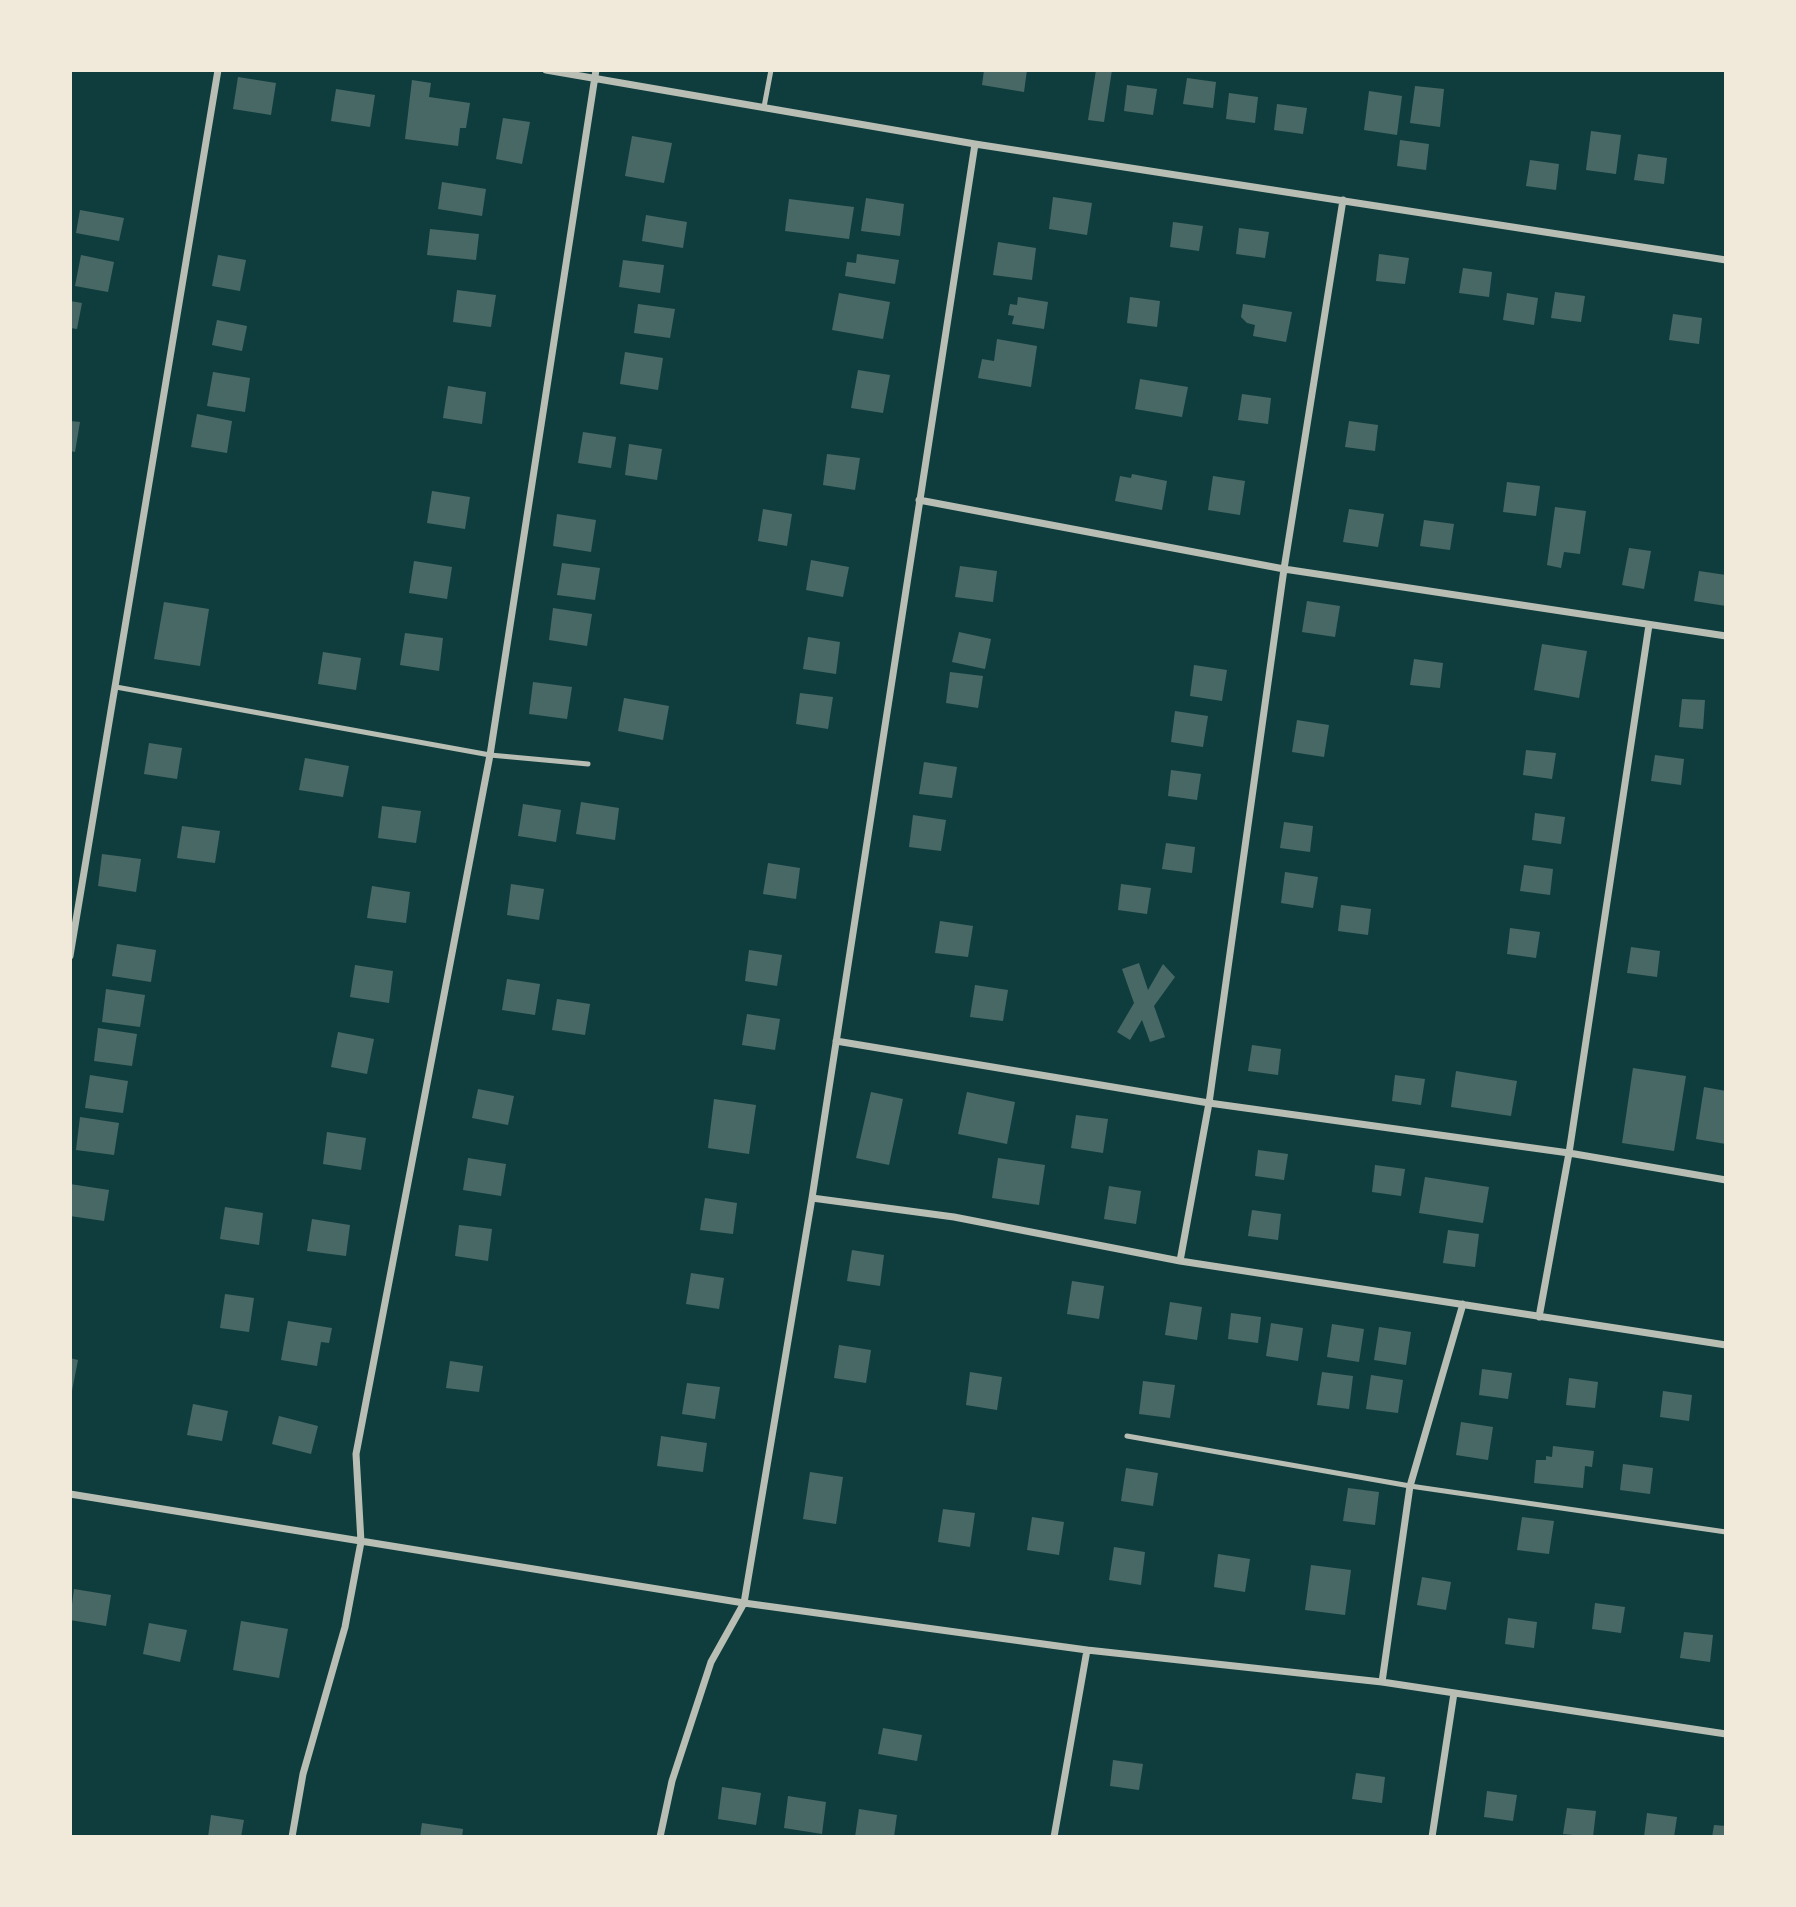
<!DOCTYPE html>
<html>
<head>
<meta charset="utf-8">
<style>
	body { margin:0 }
	#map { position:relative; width:1796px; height:1907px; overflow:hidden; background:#0f3d3e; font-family:Manrope,sans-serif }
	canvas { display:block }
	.frame { position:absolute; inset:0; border:72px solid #f1e9da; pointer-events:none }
</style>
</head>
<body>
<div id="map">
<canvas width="1796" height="1907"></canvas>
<div class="frame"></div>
</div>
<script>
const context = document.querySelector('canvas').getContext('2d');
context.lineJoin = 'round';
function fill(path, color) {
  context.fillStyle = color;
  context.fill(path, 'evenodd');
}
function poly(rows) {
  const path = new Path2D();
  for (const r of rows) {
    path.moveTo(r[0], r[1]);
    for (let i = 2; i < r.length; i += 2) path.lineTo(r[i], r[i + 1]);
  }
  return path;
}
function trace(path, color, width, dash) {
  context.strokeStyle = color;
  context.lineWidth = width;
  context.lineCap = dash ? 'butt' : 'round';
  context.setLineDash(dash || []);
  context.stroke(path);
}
const building = poly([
	[984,70,1027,70,1024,92,982,85],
	[1096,70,1112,70,1104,122,1088,120],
	[238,77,276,83,271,115,233,109],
	[1187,78,1216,82,1213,108,1183,104],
	[412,80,431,83,429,97,470,103,466,128,460,128,458,146,405,139],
	[1127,85,1157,89,1153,115,1124,111],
	[1415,86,1444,89,1440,127,1410,123],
	[336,89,375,95,370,127,331,121],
	[1369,91,1402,96,1397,135,1364,130],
	[1229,93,1258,97,1255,123,1226,119],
	[1277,104,1307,108,1303,134,1274,130],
	[503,118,530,122,522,164,496,159],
	[1591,131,1621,135,1616,174,1586,170],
	[632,136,672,143,664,183,625,176],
	[1400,140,1429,144,1426,170,1397,166],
	[1638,154,1667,158,1664,184,1634,180],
	[1530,160,1559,164,1556,190,1526,186],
	[442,182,486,189,482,216,438,209],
	[1053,197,1092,203,1087,235,1049,229],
	[866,198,904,204,900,236,861,231],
	[789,199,854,207,849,239,785,231],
	[80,210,124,218,119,241,76,233],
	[646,215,687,222,683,248,642,241],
	[1173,222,1203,226,1199,251,1170,247],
	[1239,228,1269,232,1265,258,1236,254],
	[430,229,479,234,476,260,427,255],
	[998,242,1036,248,1032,280,993,275],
	[857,254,899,260,895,284,845,276,847,262,856,263],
	[1379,254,1409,258,1405,284,1376,281],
	[81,255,114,262,108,292,75,286],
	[218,255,246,260,240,291,212,286],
	[623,260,664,265,660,293,619,287],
	[1463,268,1492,272,1489,297,1459,293],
	[457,290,496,295,491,327,453,322],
	[1555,292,1585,296,1581,322,1551,318],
	[839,293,890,302,883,339,832,330],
	[1507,293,1538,298,1534,325,1503,320],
	[1018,297,1048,302,1044,329,1012,324,1014,316,1008,315,1010,304,1017,305],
	[1130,297,1160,301,1157,327,1127,323],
	[70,301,82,303,77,329,70,328],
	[638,304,675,309,670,338,634,333],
	[1243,304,1292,312,1286,342,1253,336,1255,325,1247,323,1241,317],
	[1673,314,1702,318,1699,344,1669,340],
	[217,320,247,326,242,351,212,345],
	[997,339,1037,346,1031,387,978,378,982,359,994,361],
	[625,352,663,358,658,390,620,384],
	[858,370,890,375,883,413,851,408],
	[213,372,250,378,245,412,207,406],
	[1140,379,1188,387,1182,417,1135,409],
	[448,386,486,392,482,424,443,418],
	[1242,394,1271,398,1268,424,1238,420],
	[197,414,232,421,227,453,191,447],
	[70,421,80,422,75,452,70,451],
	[1349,421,1378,425,1375,451,1345,447],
	[583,432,616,437,611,468,578,463],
	[629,444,662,449,657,480,625,475],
	[827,454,860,458,855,490,823,485],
	[1132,474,1167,481,1162,510,1115,501,1120,476,1131,478],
	[1213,476,1245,481,1240,515,1208,510],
	[1507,482,1540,486,1536,516,1503,512],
	[432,491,470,497,465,529,427,523],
	[1555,507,1586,511,1580,554,1564,552,1561,568,1547,565],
	[763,509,792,514,787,546,758,541],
	[1349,509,1384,514,1378,547,1343,542],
	[557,514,596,520,591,552,553,546],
	[1424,520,1454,524,1450,550,1420,546],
	[1629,548,1651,551,1644,589,1622,585],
	[811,560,849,567,843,597,806,590],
	[414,561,452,567,447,599,409,593],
	[562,563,600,568,595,600,557,595],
	[960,566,997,571,993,602,955,597],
	[1699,571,1726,575,1726,606,1694,601],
	[1307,601,1340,606,1335,637,1302,632],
	[164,602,209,609,200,666,154,659],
	[553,608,592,614,587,646,549,640],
	[959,632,991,639,985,669,952,662],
	[405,633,443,638,439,671,400,665],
	[808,637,840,642,836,674,803,669],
	[1542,644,1587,651,1579,698,1534,690],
	[323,652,361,658,356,690,318,684],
	[1414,659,1443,663,1440,688,1410,685],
	[1194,665,1227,670,1222,701,1190,696],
	[950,672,983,676,978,708,946,703],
	[533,682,572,687,567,719,529,714],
	[800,693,833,697,828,729,796,724],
	[624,698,669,706,663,740,618,731],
	[1682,699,1705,700,1703,729,1679,727],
	[1175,711,1208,716,1203,747,1171,742],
	[1297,720,1329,725,1324,757,1292,752],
	[149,743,182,748,177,779,144,774],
	[1526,750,1556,753,1552,779,1523,775],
	[1655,755,1684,759,1681,785,1651,781],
	[305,758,349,766,343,797,299,790],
	[924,762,957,767,952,798,919,794],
	[1171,770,1201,774,1197,800,1168,796],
	[581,802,619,808,615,840,576,834],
	[523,804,561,810,556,842,518,836],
	[382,806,421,811,416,843,378,838],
	[1535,813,1565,817,1561,844,1532,840],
	[913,815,946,820,941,851,909,847],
	[1284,822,1313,826,1310,852,1280,848],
	[182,826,220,831,215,863,177,858],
	[1166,843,1195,847,1192,873,1162,869],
	[102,854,141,859,136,892,98,886],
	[768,863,800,868,796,899,763,894],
	[1524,865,1553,869,1550,895,1520,891],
	[1285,872,1318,877,1313,908,1281,903],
	[511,884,544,889,539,920,507,915],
	[1121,884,1151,888,1147,914,1118,910],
	[372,886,410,892,406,923,367,918],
	[1341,905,1371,909,1368,935,1338,931],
	[940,921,973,926,968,957,935,953],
	[1510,928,1540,932,1536,958,1507,954],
	[117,944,156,950,151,982,112,976],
	[1631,947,1660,951,1657,977,1627,973],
	[749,950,782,955,777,986,745,981],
	[1139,963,1148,990,1163,964,1175,977,1154,1006,1165,1037,1150,1042,1142,1020,1130,1040,1117,1032,1134,1003,1122,969],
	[355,965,393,971,389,1003,350,997],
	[507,979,540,984,535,1015,502,1010],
	[975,985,1008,990,1003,1021,970,1017],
	[106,989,145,995,140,1027,102,1022],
	[557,999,590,1004,585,1035,552,1030],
	[747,1014,780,1019,775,1050,742,1045],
	[98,1028,137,1034,132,1066,94,1061],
	[338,1032,374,1039,367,1074,331,1067],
	[1252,1045,1281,1049,1278,1075,1248,1071],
	[1633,1068,1686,1076,1674,1151,1622,1143],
	[1456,1071,1517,1081,1511,1116,1451,1107],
	[90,1075,128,1081,123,1113,85,1108],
	[1395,1075,1425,1079,1421,1105,1392,1101],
	[1704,1087,1726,1091,1726,1144,1696,1139],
	[478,1089,514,1096,508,1125,472,1118],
	[871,1092,903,1099,889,1165,856,1158],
	[967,1092,1015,1102,1007,1144,958,1134],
	[714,1099,756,1105,749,1154,708,1148],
	[1076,1115,1108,1119,1103,1153,1071,1148],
	[80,1117,119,1123,114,1155,76,1150],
	[327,1132,366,1138,361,1170,323,1164],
	[1258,1150,1288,1154,1284,1180,1255,1176],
	[468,1158,506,1164,501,1196,463,1190],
	[998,1158,1045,1165,1039,1205,992,1198],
	[1375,1165,1405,1169,1401,1196,1372,1192],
	[1425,1177,1489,1187,1483,1223,1419,1213],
	[70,1184,109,1190,104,1221,70,1216],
	[1109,1186,1141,1191,1136,1224,1104,1219],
	[705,1198,737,1203,733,1234,700,1230],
	[225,1207,263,1213,259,1245,220,1239],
	[1252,1210,1281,1214,1278,1240,1248,1236],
	[312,1219,350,1225,346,1256,307,1251],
	[459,1225,492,1229,488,1261,455,1256],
	[1448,1230,1479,1234,1475,1267,1443,1263],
	[852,1250,884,1255,880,1286,847,1281],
	[691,1273,724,1278,719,1309,686,1304],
	[1072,1281,1104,1286,1099,1319,1067,1314],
	[225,1294,254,1298,249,1332,220,1328],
	[1170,1302,1202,1307,1197,1340,1165,1335],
	[1231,1313,1261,1317,1258,1343,1228,1339],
	[288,1321,332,1328,329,1343,321,1342,317,1366,281,1360],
	[1271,1323,1303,1328,1298,1361,1266,1356],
	[1332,1324,1364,1329,1359,1362,1327,1357],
	[1379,1327,1411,1332,1406,1365,1374,1360],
	[839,1345,871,1350,866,1383,834,1378],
	[70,1358,78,1360,71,1396,70,1396],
	[450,1361,483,1366,479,1392,446,1388],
	[1482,1369,1512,1373,1508,1399,1479,1395],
	[970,1372,1002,1377,997,1410,966,1405],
	[1322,1372,1353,1376,1349,1409,1317,1405],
	[1371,1375,1403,1380,1398,1413,1366,1409],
	[1569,1378,1598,1382,1595,1408,1566,1405],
	[1143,1381,1175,1385,1170,1418,1139,1414],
	[687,1383,720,1387,715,1419,682,1414],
	[1663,1391,1692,1395,1689,1421,1660,1417],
	[193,1404,228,1411,222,1441,187,1435],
	[279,1416,318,1426,311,1454,272,1444],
	[1461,1422,1493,1427,1488,1460,1456,1455],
	[661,1436,707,1443,703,1472,657,1466],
	[1553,1446,1594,1451,1592,1467,1585,1466,1583,1488,1534,1483,1536,1460,1546,1460,1546,1456,1552,1457],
	[1623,1464,1653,1468,1650,1494,1620,1490],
	[1126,1468,1158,1473,1153,1506,1121,1501],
	[810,1472,843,1477,836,1524,803,1519],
	[1348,1488,1379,1492,1375,1525,1343,1521],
	[943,1509,975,1513,970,1547,938,1542],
	[1032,1517,1064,1522,1059,1555,1027,1550],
	[1522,1517,1554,1521,1549,1554,1517,1550],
	[1114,1547,1145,1552,1141,1585,1109,1580],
	[1218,1554,1250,1559,1245,1592,1214,1587],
	[1311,1565,1351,1570,1345,1615,1305,1610],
	[1422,1577,1451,1582,1446,1610,1417,1605],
	[74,1589,111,1595,106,1626,70,1620],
	[1595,1603,1625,1607,1621,1633,1592,1629],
	[1508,1618,1537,1622,1534,1648,1505,1644],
	[241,1621,288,1629,279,1678,233,1670],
	[149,1623,187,1630,180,1662,143,1654],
	[1684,1632,1713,1635,1710,1662,1680,1658],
	[883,1728,922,1735,917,1761,878,1754],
	[1113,1760,1143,1764,1139,1790,1110,1786],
	[1356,1773,1385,1777,1382,1803,1352,1799],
	[722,1787,761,1793,756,1825,718,1819],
	[1487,1791,1517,1795,1513,1821,1484,1817],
	[788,1796,826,1802,822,1834,784,1828],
	[1567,1808,1596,1811,1593,1837,1563,1834],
	[859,1809,897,1815,894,1837,855,1837],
	[1647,1813,1677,1817,1674,1837,1644,1837],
	[211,1815,244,1820,241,1837,208,1837],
	[422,1823,463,1829,462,1837,420,1837],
	[1714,1825,1726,1826,1726,1837,1712,1837]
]);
const service = poly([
	[764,107,771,70],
	[116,687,490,755,588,764],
	[1127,1436,1410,1486,1726,1532]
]);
const minor = poly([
	[546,70,975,144,1726,260],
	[919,500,1284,569,1726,636],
	[70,956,218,70],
	[836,1041,1209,1103,1569,1153,1726,1180],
	[812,1198,954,1217,1180,1261,1726,1345],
	[1180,1261,1209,1103,1284,569,1343,200],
	[1539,1317,1569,1153,1649,625],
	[70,1494,744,1603,1087,1650,1382,1682,1726,1734],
	[1382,1682,1410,1486,1463,1304],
	[292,1837,303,1774,345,1627,361,1542,356,1454,490,755,596,70],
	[660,1837,672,1781,711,1662,744,1603,812,1198,975,144],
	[1054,1837,1087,1650],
	[1432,1837,1454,1693]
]);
fill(building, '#486865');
trace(service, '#b8beb3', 5);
trace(minor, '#b8beb3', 7);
</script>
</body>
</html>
